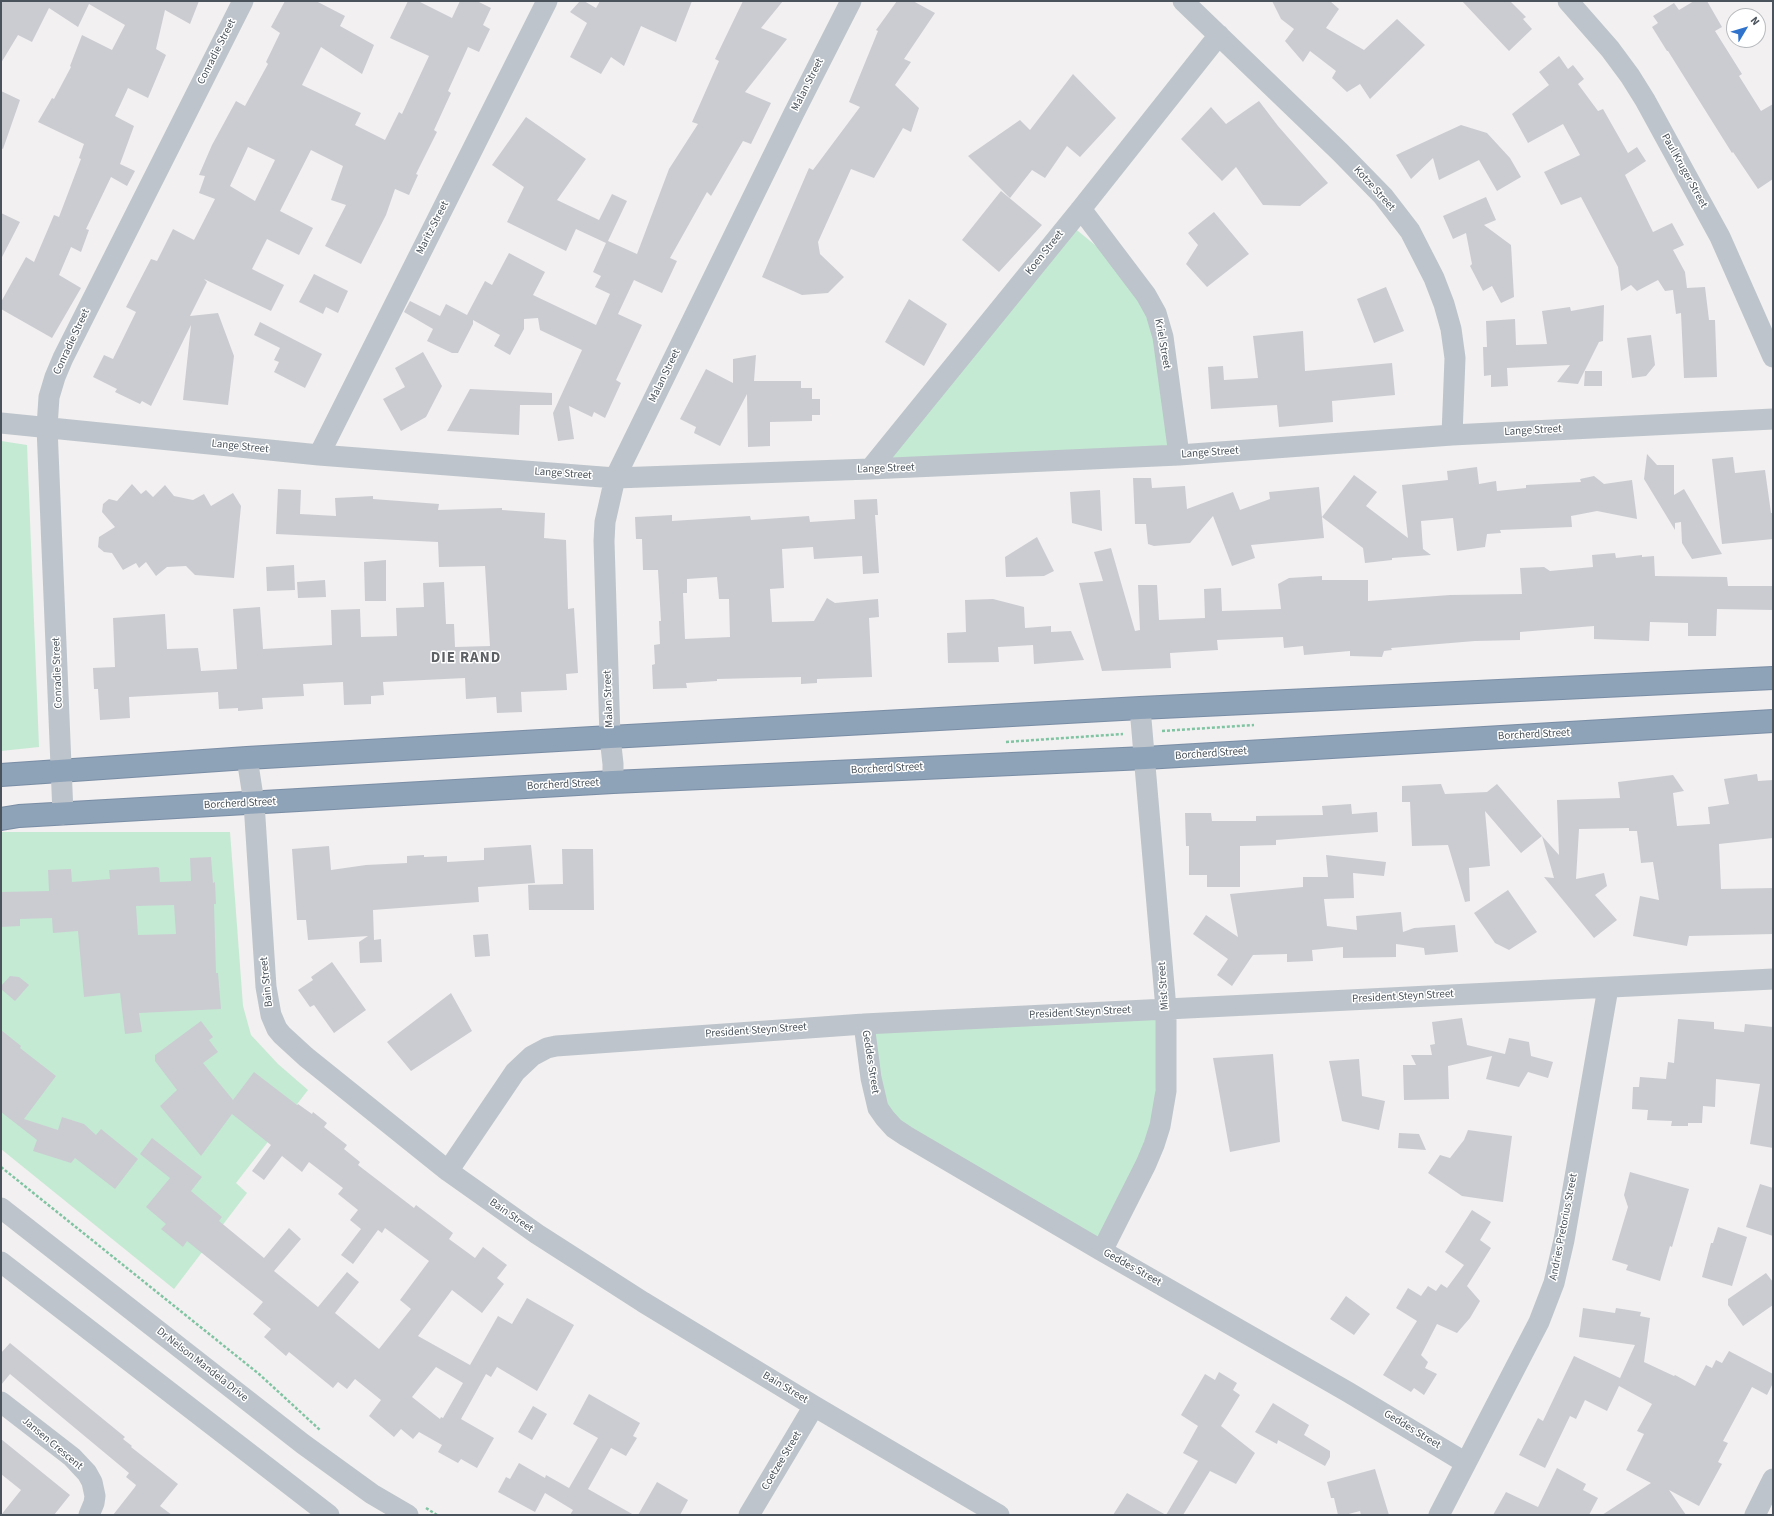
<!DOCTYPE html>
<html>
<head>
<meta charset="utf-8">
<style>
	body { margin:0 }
	#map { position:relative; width:1774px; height:1516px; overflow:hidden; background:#f2f0f0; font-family:"Source Sans 3",sans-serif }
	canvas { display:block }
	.frame { position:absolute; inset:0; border:2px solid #4a535b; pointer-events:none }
	.north { position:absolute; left:1726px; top:8px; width:40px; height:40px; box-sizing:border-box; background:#fff; border:1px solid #b7babd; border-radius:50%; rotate:52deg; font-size:11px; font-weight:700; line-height:16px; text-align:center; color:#4a535b }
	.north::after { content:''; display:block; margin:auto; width:14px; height:18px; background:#3073cc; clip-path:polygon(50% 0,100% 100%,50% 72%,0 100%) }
</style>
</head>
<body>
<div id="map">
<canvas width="1774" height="1516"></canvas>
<div class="frame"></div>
<div class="north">N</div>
</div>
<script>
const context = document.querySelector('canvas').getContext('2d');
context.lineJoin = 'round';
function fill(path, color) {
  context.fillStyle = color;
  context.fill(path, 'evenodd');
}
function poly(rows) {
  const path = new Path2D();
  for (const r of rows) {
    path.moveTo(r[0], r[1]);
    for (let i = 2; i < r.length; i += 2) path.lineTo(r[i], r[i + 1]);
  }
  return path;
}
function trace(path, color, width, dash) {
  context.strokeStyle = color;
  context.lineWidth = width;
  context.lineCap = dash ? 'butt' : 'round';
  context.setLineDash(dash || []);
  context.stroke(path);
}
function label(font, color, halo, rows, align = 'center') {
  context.font = font + ' "Source Sans 3",sans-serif';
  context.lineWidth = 3;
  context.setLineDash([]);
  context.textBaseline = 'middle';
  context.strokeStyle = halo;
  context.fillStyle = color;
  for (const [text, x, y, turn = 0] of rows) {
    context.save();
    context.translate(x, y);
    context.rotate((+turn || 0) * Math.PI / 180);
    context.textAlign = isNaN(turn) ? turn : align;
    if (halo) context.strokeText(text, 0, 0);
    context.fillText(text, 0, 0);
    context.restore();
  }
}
const green = poly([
	[1067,222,1145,286,1173,449,876,466],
	[1,441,27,445,39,747,1,751],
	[1,832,230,832,243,1006,251,1035,278,1064,308,1090,236,1183,247,1193,174,1289,1,1149],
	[1159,1012,1154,1132,1095,1247,878,1116,871,1027]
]);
const building = poly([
	[1,1,199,1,190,24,165,10,156,49,166,55,148,98,128,88,115,116,134,126,120,164,135,171,127,186,111,177,86,229,89,230,81,252,71,247,59,275,81,288,52,338,1,309,1,302,26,257,34,262,54,215,59,217,81,159,79,158,84,144,38,122,52,98,54,99,71,67,70,66,82,35,112,50,125,25,89,4,78,27,49,8,32,42,18,35,1,63],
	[285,1,316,1,345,16,340,26,374,45,362,74,321,47,302,85,361,113,355,125,385,140,399,112,402,114,429,56,390,38,408,1,418,1,452,18,460,1,477,1,491,8,483,25,490,29,479,52,468,47,448,91,451,93,434,130,437,132,416,174,418,175,409,195,395,189,386,215,361,264,325,246,346,205,331,200,343,166,311,150,280,211,313,228,299,255,267,239,252,269,284,285,271,311,204,279,207,282,190,316,218,313,234,356,228,405,183,400,191,325,151,406,142,401,140,404,115,392,117,389,93,377,104,355,113,359,136,312,126,307,151,259,157,261,173,229,194,240,215,199,199,193,205,176,199,175,212,145,236,101,245,106,268,64,266,62,280,33,271,27],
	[248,147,275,160,255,201,230,186],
	[580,1,584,1,596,8,600,1,692,1,676,42,641,26,624,66,611,57,601,74,570,57,587,23,570,12],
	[743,1,783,1,761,28,787,39,745,92,771,103,751,144,743,141,711,196,707,192,670,258,677,261,662,293,634,280,618,314,642,325,616,380,621,383,605,418,594,412,592,417,569,406,574,439,558,441,553,413,582,350,540,330,538,318,524,319,524,329,510,355,494,346,500,335,473,320,473,324,458,353,452,353,427,341,433,329,404,312,410,301,440,316,446,304,467,315,485,281,492,285,509,253,545,272,533,295,596,325,610,294,595,287,601,276,593,272,606,243,576,229,566,251,507,222,524,187,492,165,526,117,586,159,557,200,599,220,612,194,627,201,608,241,637,254,669,169,698,124,692,122,719,61,715,59],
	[897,1,913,1,935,13,904,59,911,62,895,85,919,108,911,132,903,128,874,178,851,169,818,242,820,254,844,277,828,293,802,295,762,277,809,168,813,170,860,107,849,102,878,31,876,30],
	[1272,1,1330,1,1339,9,1326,28,1364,50,1397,19,1425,45,1370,99,1360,84,1347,92,1332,78,1336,71,1310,51,1303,62,1285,41,1294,29,1281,19],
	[1462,1,1510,1,1526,17,1523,19,1532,29,1509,51],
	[1694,1,1707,1,1722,27,1715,31,1742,74,1739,76,1761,111,1773,104,1773,179,1758,189,1733,152,1732,153,1668,51,1667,51,1652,27,1658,23,1653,16,1674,3,1679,10],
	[1559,56,1568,69,1573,65,1584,79,1578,84,1598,111,1603,109,1628,153,1637,147,1646,161,1625,175,1653,232,1672,223,1684,245,1673,250,1685,272,1687,288,1705,287,1709,320,1715,320,1717,377,1684,378,1681,313,1676,314,1673,290,1665,291,1658,280,1637,291,1631,285,1621,291,1618,267,1581,197,1561,205,1544,172,1580,155,1563,124,1528,143,1512,114,1549,85,1539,72],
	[1073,74,1116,118,1080,157,1067,146,1045,178,1032,170,1010,198,968,156,1020,120,1030,130],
	[1,91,20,100,3,149,1,148],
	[1259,101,1278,126,1328,183,1300,206,1263,205,1236,167,1222,181,1181,139,1211,107,1226,124],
	[1461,125,1487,133,1510,158,1521,177,1497,191,1479,160,1439,180,1433,158,1411,179,1396,155],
	[1001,191,1042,225,999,272,962,240],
	[1486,197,1496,220,1484,225,1511,245,1514,297,1501,303,1492,286,1483,291,1470,266,1472,264,1466,233,1453,239,1443,216],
	[1214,212,1249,254,1207,287,1186,264,1198,245,1188,233],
	[1,213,20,222,1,259],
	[314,274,348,291,338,313,326,307,323,314,299,302],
	[1386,287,1404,331,1374,343,1357,299],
	[909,299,947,324,924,366,885,342],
	[1604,305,1603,341,1599,342,1578,384,1557,382,1570,365,1507,368,1508,386,1491,387,1491,375,1484,376,1483,347,1487,347,1486,321,1515,319,1516,345,1547,344,1542,311,1570,307,1571,311],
	[260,322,322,354,305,388,274,372,279,362,274,360,280,348,254,335],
	[1303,331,1305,371,1392,363,1395,395,1332,401,1333,422,1279,427,1277,405,1211,409,1208,367,1223,366,1224,380,1258,378,1253,336],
	[1651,335,1655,365,1646,376,1632,378,1627,338],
	[423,352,442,386,426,417,401,431,383,399,405,387,395,368],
	[756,355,754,381,801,381,801,388,812,388,812,399,820,399,820,415,812,415,812,421,770,422,770,446,748,447,747,394,720,446,694,433,696,427,680,419,706,369,733,383,733,359],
	[1585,371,1602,371,1602,386,1584,386],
	[470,389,552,393,552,405,520,405,519,435,447,431],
	[1647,454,1657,465,1674,465,1674,495,1684,489,1722,554,1692,559,1682,543,1681,522,1675,523,1675,530,1644,479],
	[1733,457,1735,473,1765,470,1771,513,1773,513,1773,539,1722,544,1712,459],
	[1477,467,1479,484,1496,481,1497,491,1526,488,1526,485,1581,482,1580,479,1594,476,1604,484,1632,480,1637,519,1597,511,1571,516,1572,527,1500,530,1501,533,1487,534,1485,547,1457,551,1453,518,1421,521,1423,549,1431,555,1392,558,1392,560,1365,563,1363,548,1322,517,1354,475,1377,492,1366,506,1408,538,1402,485,1448,480,1447,471],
	[1133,478,1151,478,1152,488,1185,486,1187,509,1233,492,1240,510,1270,499,1269,492,1319,487,1324,538,1251,545,1255,558,1232,566,1213,516,1190,543,1154,546,1148,544,1146,524,1135,524],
	[132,484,141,494,146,490,153,497,165,485,174,496,193,500,204,494,211,506,233,493,241,506,234,578,195,575,186,566,167,567,156,576,146,562,139,568,136,563,123,570,112,553,104,552,98,547,99,537,115,527,102,512,103,504,109,499,117,501],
	[278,489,301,490,300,514,336,516,335,498,373,496,373,499,439,504,438,510,502,508,502,510,545,513,544,538,566,540,568,609,574,608,578,673,566,674,567,690,521,692,522,712,497,713,496,697,466,699,465,678,383,682,384,695,371,696,371,704,344,705,343,682,303,684,304,696,262,698,263,709,238,711,238,708,219,709,218,692,129,697,130,718,100,720,98,689,94,689,93,668,115,667,113,618,165,614,167,649,198,648,201,671,237,669,233,609,260,607,263,649,332,645,331,610,360,609,361,637,397,636,396,608,424,607,423,583,444,582,446,624,454,624,455,647,490,646,485,566,439,567,438,542,276,534],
	[1100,490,1102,531,1072,523,1070,492],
	[877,499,878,515,875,515,879,573,863,574,862,556,814,559,813,547,782,549,784,588,770,589,772,622,814,621,827,598,835,603,878,599,879,617,869,618,872,677,817,679,817,683,801,684,801,677,717,679,717,681,686,683,687,688,653,689,652,665,655,664,654,645,660,644,659,621,661,621,658,570,643,570,642,539,636,539,635,517,672,515,672,521,750,516,751,520,809,516,810,522,855,519,854,500],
	[717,577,719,599,729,599,730,637,685,639,683,593,687,593,687,579],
	[1037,537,1054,571,1044,576,1006,577,1005,557],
	[1111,548,1135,631,1140,630,1138,585,1157,585,1159,620,1205,618,1204,589,1221,588,1222,611,1281,609,1278,584,1289,578,1322,576,1322,580,1368,580,1368,601,1450,595,1522,594,1520,568,1544,567,1550,571,1593,567,1592,555,1615,553,1616,558,1642,555,1642,557,1654,556,1655,576,1727,577,1728,586,1773,586,1773,610,1717,609,1716,636,1688,636,1688,623,1650,622,1649,641,1594,639,1594,626,1520,632,1520,640,1475,641,1391,648,1392,650,1384,651,1382,657,1350,656,1350,651,1304,655,1303,646,1284,648,1283,637,1217,640,1218,650,1170,653,1171,668,1102,671,1079,583,1103,581,1094,552],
	[386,560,386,601,365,601,364,562],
	[294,565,295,590,267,591,266,567],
	[325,580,326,597,298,598,297,582],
	[993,599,1024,607,1025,628,1051,626,1051,632,1071,631,1084,660,1034,664,1033,645,998,647,999,662,948,663,947,633,966,632,965,600],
	[1757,774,1758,781,1773,780,1773,838,1719,844,1721,889,1773,888,1773,934,1689,936,1687,946,1633,936,1640,896,1659,900,1653,862,1641,863,1637,831,1629,831,1629,828,1579,829,1576,879,1604,873,1607,886,1595,895,1617,920,1594,938,1544,877,1554,878,1542,836,1559,855,1557,800,1620,798,1618,782,1673,775,1684,791,1673,793,1677,826,1710,824,1708,807,1729,804,1724,779],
	[1441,784,1445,794,1487,792,1497,784,1542,836,1521,853,1485,811,1490,866,1469,868,1470,901,1465,902,1448,845,1412,846,1410,802,1402,802,1402,786],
	[1351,804,1352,814,1377,812,1378,832,1276,840,1276,845,1240,846,1240,887,1207,887,1207,875,1189,875,1189,846,1186,846,1185,813,1211,813,1212,821,1256,821,1256,816,1323,815,1322,806],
	[531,845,535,883,478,887,479,902,373,910,374,940,381,939,382,962,360,963,359,942,368,936,308,940,306,920,297,920,292,849,329,846,331,870,366,865,407,863,407,856,424,855,424,857,447,856,447,862,484,860,484,848],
	[562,849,593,849,594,910,529,910,528,885,563,884],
	[1326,855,1386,862,1384,876,1353,873,1354,898,1324,899,1327,926,1357,930,1356,916,1401,912,1403,932,1414,928,1455,925,1458,952,1425,955,1424,948,1396,944,1396,957,1343,958,1343,947,1312,950,1313,961,1287,962,1287,954,1253,955,1232,986,1217,975,1228,959,1193,934,1206,915,1238,937,1230,894,1303,887,1303,877,1328,877],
	[211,857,213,883,215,882,216,904,214,904,216,973,218,973,221,1009,139,1013,142,1032,125,1034,120,993,84,997,78,931,53,933,52,918,20,919,20,926,1,927,1,892,49,891,48,870,71,869,72,882,110,879,109,870,157,867,159,868,160,882,191,881,190,858],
	[174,905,176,934,138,935,136,906],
	[1508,890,1537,932,1509,950,1495,943,1474,913],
	[488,934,490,956,475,957,473,935],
	[332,962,366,1010,334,1033,314,1005,310,1007,298,990,313,980,311,977],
	[10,976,19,977,29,985,15,1001,1,989,1,986],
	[451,993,472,1031,411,1071,387,1042],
	[1462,1018,1467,1045,1505,1054,1509,1038,1529,1042,1531,1056,1553,1062,1548,1078,1528,1072,1519,1087,1486,1079,1492,1056,1448,1066,1449,1099,1404,1100,1403,1065,1416,1065,1411,1055,1432,1055,1430,1045,1435,1044,1432,1022],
	[1678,1019,1714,1022,1714,1029,1744,1032,1745,1024,1773,1027,1773,1148,1750,1144,1760,1084,1716,1079,1715,1107,1703,1106,1702,1123,1688,1123,1688,1126,1671,1126,1672,1121,1647,1120,1648,1110,1632,1109,1633,1087,1639,1087,1640,1077,1666,1079,1668,1062,1674,1063],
	[201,1021,213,1037,209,1040,218,1052,203,1063,233,1100,254,1072,297,1105,298,1104,312,1114,313,1112,327,1123,324,1127,347,1145,344,1149,360,1162,358,1165,414,1208,416,1205,453,1233,449,1239,475,1258,483,1247,507,1265,497,1278,504,1284,482,1313,452,1290,418,1336,470,1365,498,1316,512,1324,527,1298,574,1325,537,1391,497,1367,491,1377,486,1374,461,1419,494,1438,477,1468,461,1459,458,1463,438,1452,442,1445,419,1432,413,1439,401,1429,394,1437,369,1416,381,1400,355,1379,347,1389,338,1382,333,1388,289,1352,286,1356,264,1337,271,1329,253,1314,263,1302,187,1241,183,1247,161,1229,166,1224,146,1207,170,1178,140,1154,152,1138,202,1177,191,1191,222,1217,219,1221,264,1258,289,1228,301,1239,274,1271,318,1307,347,1272,359,1282,335,1313,379,1349,411,1309,400,1300,429,1261,385,1228,382,1233,378,1230,353,1264,341,1255,361,1229,350,1220,358,1210,338,1194,343,1188,309,1162,302,1172,282,1156,264,1180,252,1171,271,1145,232,1114,201,1156,160,1106,177,1090,155,1061,155,1055],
	[436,1367,463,1383,443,1418,441,1417,440,1419,412,1397],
	[1,1030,21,1046,20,1048,56,1076,24,1119,58,1130,62,1117,84,1124,96,1135,101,1129,138,1159,115,1189,75,1158,71,1163,33,1151,37,1140,1,1112],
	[1273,1054,1280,1142,1230,1152,1213,1058],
	[1359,1059,1362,1096,1385,1101,1379,1130,1342,1121,1329,1061],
	[1468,1130,1512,1136,1503,1202,1462,1196,1428,1173,1440,1155,1450,1158,1464,1140],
	[1399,1133,1419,1134,1426,1150,1398,1148],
	[1630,1172,1689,1189,1672,1247,1670,1246,1660,1281,1626,1270,1628,1265,1612,1260,1628,1207,1624,1195],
	[1760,1184,1773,1188,1773,1236,1746,1227],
	[1472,1210,1491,1222,1480,1240,1491,1248,1467,1286,1480,1301,1470,1318,1457,1333,1437,1324,1421,1355,1428,1362,1425,1368,1437,1374,1424,1395,1414,1388,1411,1392,1383,1375,1417,1321,1396,1308,1408,1288,1421,1296,1428,1286,1436,1291,1441,1284,1447,1288,1464,1265,1445,1252],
	[1718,1227,1747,1237,1732,1286,1702,1277,1711,1243,1713,1243],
	[1766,1273,1773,1282,1773,1305,1743,1326,1728,1305,1728,1299],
	[1346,1296,1370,1314,1354,1335,1330,1319],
	[1583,1308,1615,1313,1616,1308,1641,1312,1640,1316,1650,1318,1644,1362,1674,1376,1675,1375,1695,1386,1706,1365,1712,1368,1716,1360,1722,1363,1729,1351,1773,1374,1773,1383,1767,1395,1752,1387,1723,1441,1728,1443,1718,1462,1722,1464,1699,1506,1669,1490,1686,1515,1602,1515,1651,1483,1626,1470,1644,1434,1637,1431,1652,1404,1619,1386,1607,1411,1585,1400,1576,1419,1570,1416,1545,1468,1519,1455,1538,1418,1543,1421,1574,1356,1620,1378,1635,1345,1579,1337],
	[10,1343,125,1437,123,1439,132,1446,131,1447,178,1484,160,1506,172,1515,113,1515,135,1487,136,1485,126,1477,129,1473,10,1374,1,1385,1,1353],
	[1219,1372,1237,1383,1233,1390,1240,1395,1221,1426,1255,1453,1236,1484,1210,1471,1183,1515,1113,1515,1127,1493,1166,1515,1198,1461,1183,1453,1198,1426,1181,1415,1205,1374,1215,1380],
	[589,1394,640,1423,633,1436,637,1438,626,1456,611,1448,588,1489,634,1515,570,1515,573,1510,545,1493,535,1512,498,1492,506,1477,510,1479,519,1463,545,1478,546,1475,569,1488,598,1438,573,1424],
	[1273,1403,1309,1425,1304,1435,1330,1451,1330,1457,1325,1466,1278,1440,1277,1444,1255,1432],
	[533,1406,547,1414,532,1440,518,1432],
	[1,1439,70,1495,54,1515,1,1515,21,1490,1,1474],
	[1557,1468,1586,1484,1583,1490,1598,1498,1589,1515,1493,1515,1506,1492,1538,1507],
	[1375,1469,1389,1515,1361,1515,1360,1511,1345,1515,1338,1515,1334,1498,1331,1498,1327,1482],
	[657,1482,688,1500,680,1515,638,1515]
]);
const path = poly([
	[1162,731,1254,725],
	[1006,742,1123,734],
	[1,1167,259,1374,320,1430],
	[426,1508,437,1515]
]);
const minor = poly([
	[1183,1,1340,152,1383,196,1410,231,1434,278,1444,304,1451,329,1455,358,1452,435],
	[1568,1,1610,49,1630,76,1645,100,1720,237,1773,357],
	[1081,209,1146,295,1156,313,1163,337,1179,455],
	[1,423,319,455,615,478,870,469,1179,455,1452,435,1773,419],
	[319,455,547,1],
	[870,469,1081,209,1219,35],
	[247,758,254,803,266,987,271,1015,277,1029,282,1035,306,1057,448,1171,537,1234,643,1302,814,1406,999,1515],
	[613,782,613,764,610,737,604,541,605,522,615,478,794,113,851,1],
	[63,814,47,427,49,397,55,377,63,358,243,1],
	[864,1024,871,1078,878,1108,885,1118,894,1128,906,1136,1102,1251,1348,1392,1466,1463],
	[448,1171,515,1072,532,1056,547,1048,556,1046,864,1024,1773,979],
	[1,1208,303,1444,372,1494,408,1515],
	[1102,1251,1146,1164,1154,1145,1160,1126,1166,1091,1166,1009,1140,708],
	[1,1262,329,1515],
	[1,1402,72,1457,87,1473,92,1482,95,1496,94,1503,89,1515],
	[749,1515,814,1406],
	[1439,1515,1539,1322,1554,1283,1564,1240,1608,988],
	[1755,1515,1773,1479]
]);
const highway = poly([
	[1,775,247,758,610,737,1140,708,1773,678],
	[1,819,19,816,613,782,1145,758,1773,721]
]);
const streetNames = [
	["Conradie Street",217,52,-63],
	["Malan Street",808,85,-63],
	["Paul Kruger Street",1684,171,61],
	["Kotze Street",1374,189,48],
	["Maritz Street",433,228,-63],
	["Koen Street",1045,253,-51],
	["Conradie Street",72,342,-65],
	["Kriel Street",1162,344,80],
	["Malan Street",665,376,-64],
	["Lange Street",1533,431,-3],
	["Lange Street",240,447,6],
	["Lange Street",1210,453,-4],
	["Lange Street",886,469,-2],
	["Lange Street",563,474,4],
	["Conradie Street",58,673,-92],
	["Malan Street",609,699,-92],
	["Borcherd Street",1534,735,-3],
	["Borcherd Street",1211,754,-4],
	["Borcherd Street",887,769,-3],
	["Borcherd Street",563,785,-3],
	["Borcherd Street",240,804,-3],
	["Bain Street",267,982,-96],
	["Mist Street",1164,986,-94],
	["President Steyn Street",1403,997,-3],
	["President Steyn Street",1080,1013,-3],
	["President Steyn Street",756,1031,-4],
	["Geddes Street",870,1062,81],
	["Bain Street",511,1216,35],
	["Andries Pretorius Street",1564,1227,-79],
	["Geddes Street",1132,1268,29],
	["Dr Nelson Mandela Drive",202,1365,38],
	["Bain Street",785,1388,31],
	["Geddes Street",1412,1430,31],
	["Jansen Crescent",52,1444,40],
	["Coetzee Street",782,1461,-59]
];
const districtNames = [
	["DIE RAND",466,659]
];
fill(green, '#c4ead3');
fill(building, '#cbccd2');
trace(highway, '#798da4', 24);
trace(path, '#80c4a3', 2.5, [3, 2]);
trace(minor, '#bdc4cb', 21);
trace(highway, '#8ea2b8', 22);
label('11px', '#4a535b', '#fff', streetNames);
context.letterSpacing = '1px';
label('bold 15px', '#5d6064', '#fff', districtNames);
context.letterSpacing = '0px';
</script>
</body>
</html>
